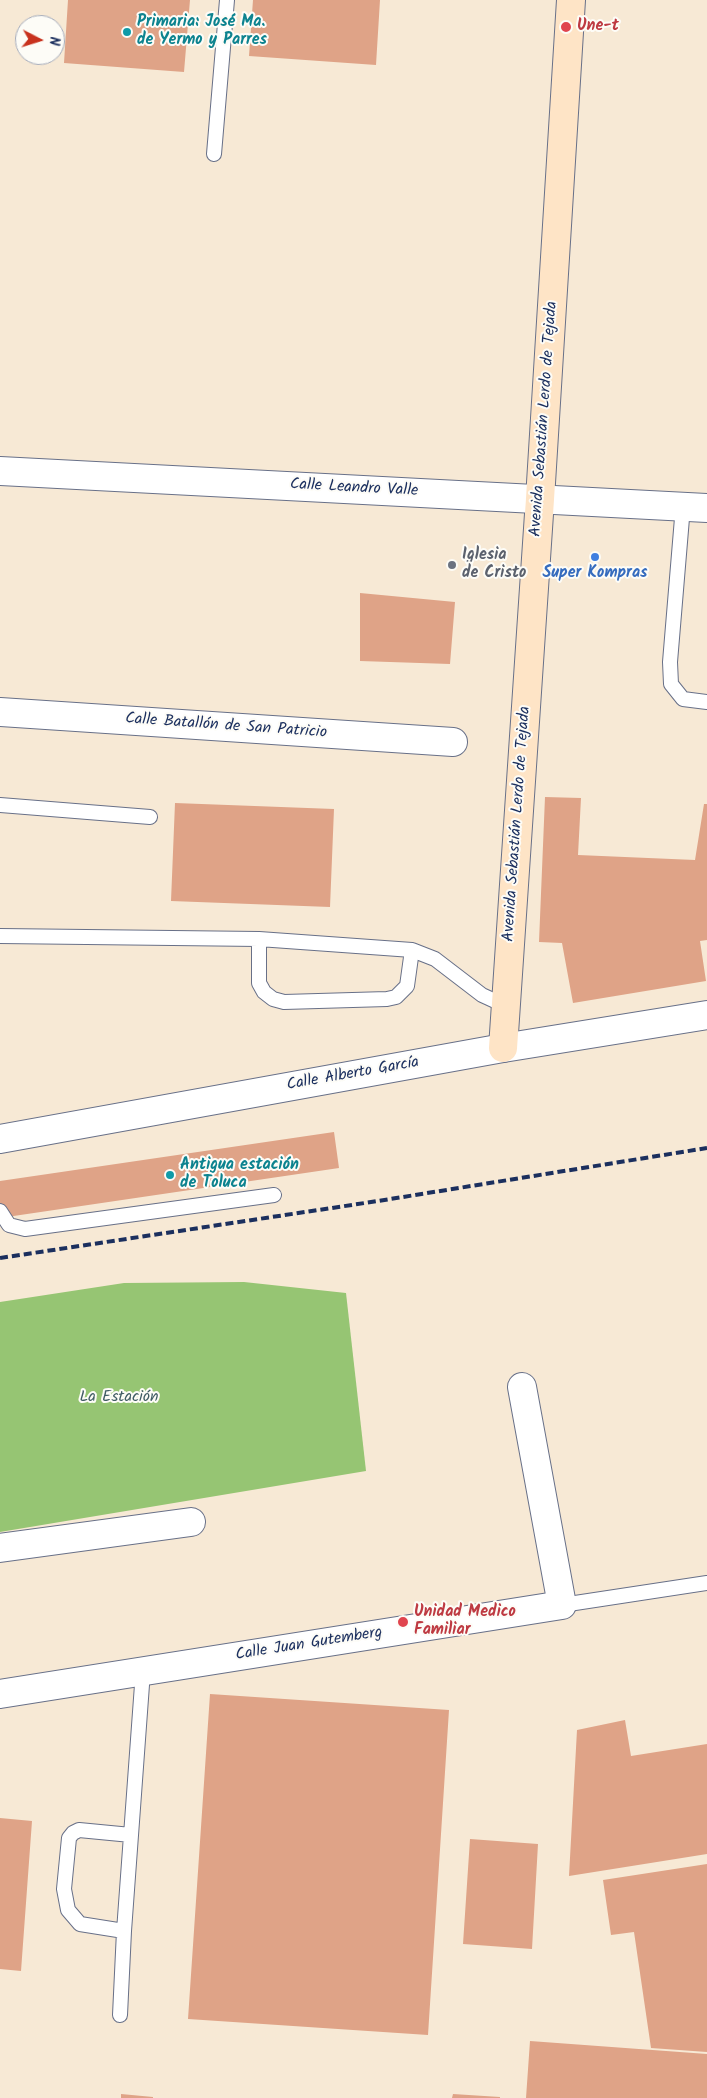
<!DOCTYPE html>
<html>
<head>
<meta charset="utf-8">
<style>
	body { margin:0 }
	#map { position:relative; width:707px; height:2098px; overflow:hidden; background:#f7e9d5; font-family:Kalam,sans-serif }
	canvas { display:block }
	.north { position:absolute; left:15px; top:15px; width:50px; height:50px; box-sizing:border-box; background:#fdfcf7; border:1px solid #a3aaba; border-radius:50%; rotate:95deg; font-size:14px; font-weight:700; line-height:20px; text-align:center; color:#1b2f5e }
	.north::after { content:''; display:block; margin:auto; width:18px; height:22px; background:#c8321e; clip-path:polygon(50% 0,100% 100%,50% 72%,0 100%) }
</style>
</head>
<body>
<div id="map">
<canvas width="707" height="2098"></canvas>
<div class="north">N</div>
</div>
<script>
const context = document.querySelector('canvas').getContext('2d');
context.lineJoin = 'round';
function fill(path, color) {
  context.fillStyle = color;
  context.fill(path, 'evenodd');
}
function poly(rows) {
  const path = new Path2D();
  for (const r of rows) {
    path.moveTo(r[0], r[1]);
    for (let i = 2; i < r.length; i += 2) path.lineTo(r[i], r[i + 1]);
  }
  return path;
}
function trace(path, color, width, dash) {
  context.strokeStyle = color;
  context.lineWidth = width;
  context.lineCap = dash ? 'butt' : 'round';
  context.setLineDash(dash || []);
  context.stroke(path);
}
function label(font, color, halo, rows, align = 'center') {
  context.font = font + ' Kalam,sans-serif';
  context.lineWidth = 4;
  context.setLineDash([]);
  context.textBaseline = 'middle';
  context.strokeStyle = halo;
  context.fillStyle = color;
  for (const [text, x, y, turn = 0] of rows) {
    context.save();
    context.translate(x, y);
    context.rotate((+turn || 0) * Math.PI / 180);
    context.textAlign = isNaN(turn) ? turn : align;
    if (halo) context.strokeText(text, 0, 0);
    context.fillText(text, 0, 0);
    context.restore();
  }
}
const green = poly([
	[244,1282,346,1293,366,1471,0,1532,0,1302,124,1283]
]);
const building = poly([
	[68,0,190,0,184,72,64,63],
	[253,0,380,0,376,65,249,56],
	[360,593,455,602,450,664,360,661],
	[545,797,581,798,578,855,695,860,704,804,707,804,707,940,700,941,706,981,573,1003,562,943,539,942],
	[175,803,334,809,330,907,171,901],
	[334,1132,339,1168,0,1218,0,1181],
	[210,1694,449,1710,428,2035,188,2019],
	[625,1720,631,1756,707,1744,707,1854,569,1876,577,1730],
	[0,1818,32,1821,21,1971,0,1969],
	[470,1839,538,1844,532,1949,463,1944],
	[707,1864,707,2052,651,2048,634,1932,611,1935,603,1880],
	[530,2041,707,2054,707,2098,526,2098],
	[121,2094,153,2097,153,2098,121,2098],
	[453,2094,500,2097,500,2098,452,2098]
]);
const lane = poly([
	[214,154,227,0],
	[683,506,670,662,671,684,683,699,707,702],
	[0,805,150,817],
	[0,936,259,939,412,950,435,959,482,995,506,1006],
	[259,939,259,983,264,992,273,999,284,1002,387,999,396,997,407,986,412,950],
	[0,1211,9,1225,25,1229,274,1195],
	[562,1605,707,1583],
	[124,1931,80,1924,68,1910,64,1889,69,1838,73,1833,79,1830,131,1835],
	[120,2015,124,1931,143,1671]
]);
const street = poly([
	[0,471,707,508],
	[0,712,453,742],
	[0,1139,503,1048,707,1015],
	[0,1548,191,1522],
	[0,1694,562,1605,522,1387]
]);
const secondary = poly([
	[503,1048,540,499,571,0]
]);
const rail = poly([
	[0,1258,378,1201,707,1148]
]);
const markers = [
	[566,27,6,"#e0444e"],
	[127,32,5,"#0f9aa8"],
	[595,557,5,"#3f7fe0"],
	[452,565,5,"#6b7280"],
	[170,1175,5,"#0f9aa8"],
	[403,1622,6,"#e0444e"]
];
const cultureNames = [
	["Primaria: José Ma.",137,23],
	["de Yermo y Parres",137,41],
	["Antigua estación",180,1166],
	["de Toluca",180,1184]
];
const healthNames = [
	["Une-t",577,27],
	["Unidad Medico",414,1613],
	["Familiar",414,1631]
];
const streetNames = [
	["Avenida Sebastián Lerdo de Tejada",545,419,-86],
	["Calle Leandro Valle",354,489,3],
	["Calle Batallón de San Patricio",226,727,4],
	["Avenida Sebastián Lerdo de Tejada",518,824,-86],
	["Calle Alberto García",353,1075,-10],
	["Calle Juan Gutemberg",309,1645,-9]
];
const worshipNames = [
	["Iglesia",462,556],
	["de Cristo",462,574]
];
const shopNames = [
	["Super Kompras",595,574]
];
const parkNames = [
	["La Estación",119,1398]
];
fill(green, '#96c573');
fill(building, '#dfa387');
trace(lane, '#687088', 16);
trace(street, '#687088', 30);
trace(secondary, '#687088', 30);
trace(lane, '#fff', 14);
trace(street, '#fff', 28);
trace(secondary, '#fee4c6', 28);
trace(rail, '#1b2f5e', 4, [8, 4]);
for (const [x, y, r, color] of markers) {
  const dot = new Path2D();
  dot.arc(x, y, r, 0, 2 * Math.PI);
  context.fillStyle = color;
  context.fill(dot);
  trace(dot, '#fdfcf7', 2);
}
label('bold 16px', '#0d838f', '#fdfcf7', cultureNames, 'left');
label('bold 16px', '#be3a42', '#fdfcf7', healthNames, 'left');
label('16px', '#1b2f5e', '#fdfcf7', streetNames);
label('bold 16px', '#5b616d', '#fdfcf7', worshipNames, 'left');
label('bold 16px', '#366cbe', '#fdfcf7', shopNames);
label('16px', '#405c64', '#fdfcf7', parkNames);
</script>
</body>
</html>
